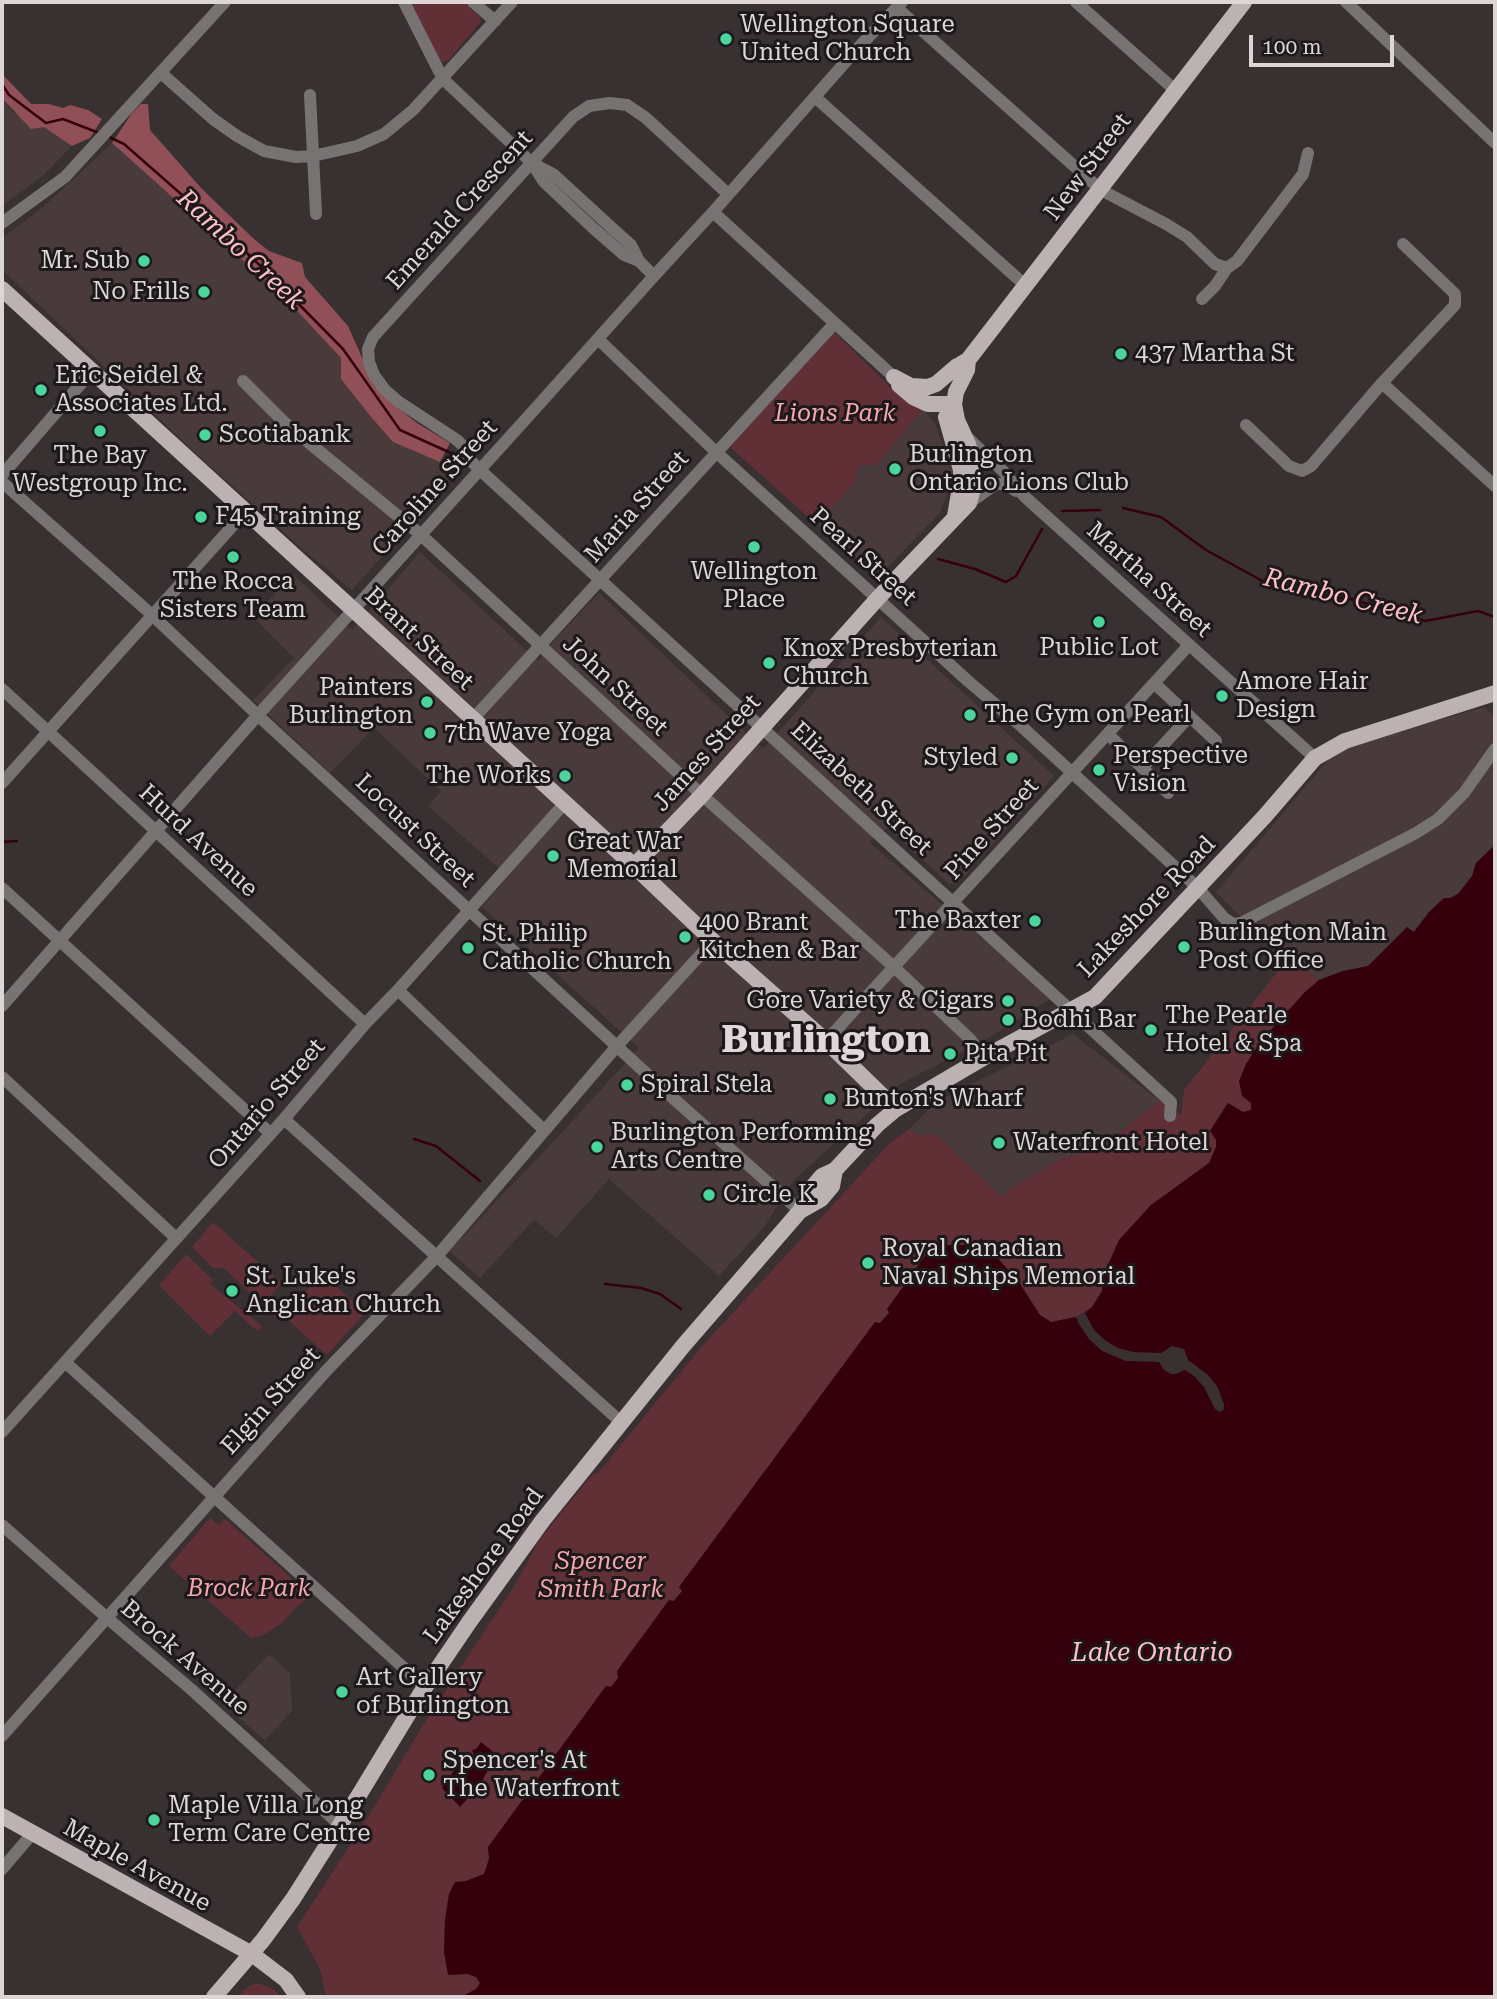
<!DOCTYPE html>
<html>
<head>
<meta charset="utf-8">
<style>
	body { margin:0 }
	#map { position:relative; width:1497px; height:1999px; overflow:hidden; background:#393031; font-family:"Roboto Serif",serif }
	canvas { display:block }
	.frame { position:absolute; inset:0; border:4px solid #dcd6d6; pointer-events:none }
	.scale { position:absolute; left:1249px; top:35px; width:145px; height:32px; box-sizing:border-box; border:4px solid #dcd6d6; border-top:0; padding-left:9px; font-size:21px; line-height:24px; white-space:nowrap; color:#dcd6d6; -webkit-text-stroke:5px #1d191a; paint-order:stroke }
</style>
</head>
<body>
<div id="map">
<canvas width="1497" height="1999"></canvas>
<div class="frame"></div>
<div class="scale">100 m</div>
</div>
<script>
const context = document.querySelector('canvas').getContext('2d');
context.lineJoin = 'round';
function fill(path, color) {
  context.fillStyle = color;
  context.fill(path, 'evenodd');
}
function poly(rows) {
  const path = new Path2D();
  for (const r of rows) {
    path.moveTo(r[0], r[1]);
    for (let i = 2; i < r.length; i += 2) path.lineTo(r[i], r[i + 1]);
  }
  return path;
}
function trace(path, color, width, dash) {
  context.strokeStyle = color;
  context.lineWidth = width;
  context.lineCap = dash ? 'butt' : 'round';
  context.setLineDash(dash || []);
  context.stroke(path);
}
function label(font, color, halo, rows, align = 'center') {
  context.font = font + ' "Roboto Serif",serif';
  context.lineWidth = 6;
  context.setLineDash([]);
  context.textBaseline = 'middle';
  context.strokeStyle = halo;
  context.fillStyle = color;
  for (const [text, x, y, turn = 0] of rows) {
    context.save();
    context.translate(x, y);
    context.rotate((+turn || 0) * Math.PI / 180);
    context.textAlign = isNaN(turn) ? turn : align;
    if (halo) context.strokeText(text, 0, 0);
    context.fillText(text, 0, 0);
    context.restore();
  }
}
const built = poly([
	[2,98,13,112,44,127,72,146,44,175,2,206],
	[112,143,287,300,341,358,341,379,371,417,393,442,440,462,448,483,352,590,308,554,188,446,2,270,2,238,42,208],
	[922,409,934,422,954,474,940,513,878,577,817,525,856,480,858,465,876,465],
	[420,552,538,661,551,644,599,593,763,749,881,617,1054,776,956,885,949,884,888,828,869,842,1052,998,987,1039,900,1084,792,1182,765,1226,719,1276,609,1179,556,1238,534,1220,480,1278,449,1251,553,1142,639,1048,482,907,508,876,428,806,441,791,374,728,330,773,253,700,294,658,253,617,293,574,352,630],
	[1485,707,1495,718,1495,845,1476,863,1472,876,1458,894,1450,898,1444,899,1429,912,1413,932,1407,928,1368,966,1343,971,1319,980,1255,931,1216,892,1328,760,1357,742],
	[1073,1034,1160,1101,1102,1146,1056,1162,1012,1188,1002,1197,935,1135,920,1136,909,1129,937,1101],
	[269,1654,290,1673,292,1711,265,1740,222,1704]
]);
const green = poly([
	[408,2,464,2,480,17,481,21,449,60,443,62,438,58],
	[834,332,897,394,909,403,922,409,876,465,859,465,856,480,817,525,729,446],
	[1289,957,1319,980,1304,993,1260,1042,1251,1110,1243,1112,1227,1103,1210,1131,1216,1140,1216,1147,1209,1163,1151,1205,1119,1240,1103,1276,1102,1290,1092,1307,1076,1317,1051,1322,1040,1315,986,1245,943,1245,880,1323,875,1322,680,1586,683,1590,673,1601,669,1600,617,1671,618,1678,611,1687,606,1686,488,1847,489,1859,484,1874,466,1881,454,1883,449,1894,445,1920,444,1952,448,1975,468,1974,476,1977,480,1983,476,1989,461,1997,326,1997,320,1969,297,1927,362,1827,423,1725,516,1583,540,1539,593,1474,598,1473,703,1345,842,1195,890,1143,909,1129,920,1136,935,1134,1002,1197,1012,1188,1056,1162,1102,1146,1160,1101,1181,1115,1184,1090],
	[213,1222,282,1283,272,1294,287,1309,278,1319,259,1305,255,1298,224,1268,213,1268,192,1247],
	[186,1254,213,1280,210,1284,262,1326,257,1331,235,1311,210,1336,159,1285],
	[322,1273,365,1313,327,1355,283,1316],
	[210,1518,219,1525,225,1519,308,1593,302,1604,298,1605,282,1623,263,1635,251,1638,169,1566],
	[258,1983,275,1990,280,1997,237,1997,249,1986]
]);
const forest = poly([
	[2,74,31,104,49,104,63,108,70,105,88,110,102,119,90,138,72,146,44,127,31,129,2,98],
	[141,104,148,104,150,130,202,189,254,239,269,251,302,263,305,277,348,326,364,362,389,401,417,423,450,443,440,462,393,442,371,417,341,379,341,358,287,300,112,143,132,113]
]);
const water = poly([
	[1495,845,1495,1997,461,1997,476,1989,480,1983,476,1977,468,1974,448,1975,444,1952,445,1920,449,1894,455,1882,466,1881,484,1874,489,1859,488,1847,606,1686,611,1687,618,1678,617,1671,669,1600,674,1601,682,1591,679,1587,875,1322,880,1323,889,1313,887,1309,935,1242,943,1245,986,1245,1019,1282,1040,1315,1051,1322,1076,1317,1085,1313,1092,1307,1102,1291,1103,1276,1119,1240,1151,1205,1209,1163,1216,1147,1216,1140,1210,1131,1228,1103,1243,1112,1251,1110,1251,1103,1242,1096,1239,1081,1246,1064,1260,1042,1304,993,1319,980,1343,971,1368,966,1407,927,1414,932,1429,912,1444,898,1450,898,1458,894,1472,876,1476,863],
	[481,1742,497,1755,480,1784,460,1807,442,1788,465,1755,472,1757,474,1755,472,1750,476,1749]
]);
const pier = poly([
	[1085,1313,1094,1330,1106,1341,1118,1348,1133,1352,1161,1353,1172,1346,1184,1349,1188,1360,1207,1374,1217,1386,1224,1404,1224,1409,1220,1412,1215,1409,1204,1387,1194,1376,1185,1370,1176,1374,1171,1374,1164,1370,1159,1362,1126,1361,1102,1351,1089,1339,1079,1324,1076,1317]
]);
const stream = poly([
	[2,84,9,95,46,123,63,119,99,133],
	[109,137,124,144,230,237,268,273,343,349,400,430,453,454],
	[1123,508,1161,517,1206,550,1268,584,1320,596,1351,599,1425,621,1478,611,1495,617],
	[1062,511,1100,510],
	[938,559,975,569,1006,582,1016,576,1042,529],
	[2,842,17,841],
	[414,1139,436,1146,480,1181],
	[981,1240,982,1245],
	[605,1284,641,1288,660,1294,681,1309]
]);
const minor = poly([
	[404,2,443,79,532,163,544,182,593,228,624,255,639,261],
	[473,2,495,21],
	[1076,2,1175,90],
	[1346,2,1495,143],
	[897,8,1101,190,1166,224,1187,237,1215,264,1227,268],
	[161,73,213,119,237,136,264,151,296,157,313,156,357,146,384,134,413,110,512,2],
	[310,95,316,214],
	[815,97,1026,286],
	[532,163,553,174,613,229,631,245,639,261,654,276],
	[728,194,646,118,627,105,610,103,589,106,573,117,373,337,368,349,369,362,374,375,385,390,399,402,457,440,467,450,470,460,480,470,1171,1102,1170,1116],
	[713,212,894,377],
	[2,223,65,177,225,2],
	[1202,299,1215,286,1227,268,1237,261,1303,174,1308,153],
	[598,339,716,452,968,681,1021,726,1197,887,1224,918,1233,924,1241,923,1416,833,1438,819,1464,793,1495,749],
	[243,381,285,423,421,535,702,795,894,967,971,1040,983,1058],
	[1382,383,1495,486],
	[1246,425,1289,466,1302,471,1311,466,1382,383,1455,305,1455,294,1403,244],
	[966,436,1004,472,1024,496,1315,758],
	[2,475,91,372],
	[2,482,151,614,265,722,674,1099,800,1211],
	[969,503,996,484,1005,484,1016,491],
	[1154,683,1216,741],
	[2,689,365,1024],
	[472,720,834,324],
	[1108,734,1168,793],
	[1142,768,1189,717],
	[2,783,245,512],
	[2,888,270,1133],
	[398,990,544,1130],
	[2,1006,258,715,534,410,654,276,713,212,857,49,902,2],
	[826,1041,1189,645],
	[2,1077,176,1238],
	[284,1119,622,1423],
	[66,1363,425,1687],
	[2,1432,284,1119,365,1024,398,990,564,804],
	[2,1525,106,1617,192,1690,340,1825],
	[2,1736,327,1370,437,1256,617,1046,713,941],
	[2,1869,32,1834]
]);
const major = poly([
	[2,289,634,866,713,941,826,1041,896,1109],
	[961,364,968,360,1244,2],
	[894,377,911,386,928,387,936,384,957,366],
	[899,385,913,397,928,404,954,404],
	[946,417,961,470,961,482,955,516],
	[634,866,702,795,878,598,969,503,974,485,973,462,968,444,957,420,954,404,956,392,967,370,968,360],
	[800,1211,821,1199,832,1186,835,1170],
	[2,1816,252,1954,286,1980,298,1997],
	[214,1997,263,1940,293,1899,359,1795,421,1693,470,1621,543,1520,683,1346,800,1211,810,1190,822,1176,835,1170,877,1125,896,1109,983,1058,1095,997,1265,816,1315,758,1345,741,1495,693]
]);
const markers = [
	[726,39,7,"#4bd49b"],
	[144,261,7,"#4bd49b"],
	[204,292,7,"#4bd49b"],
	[1121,354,7,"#4bd49b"],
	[41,390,7,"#4bd49b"],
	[100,431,7,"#4bd49b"],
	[205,435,7,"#4bd49b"],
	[895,469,7,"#4bd49b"],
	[201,517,7,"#4bd49b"],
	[754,547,7,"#4bd49b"],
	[233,557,7,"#4bd49b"],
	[1099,622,7,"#4bd49b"],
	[769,663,7,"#4bd49b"],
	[1222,696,7,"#4bd49b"],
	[427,702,7,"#4bd49b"],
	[970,715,7,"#4bd49b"],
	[430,733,7,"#4bd49b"],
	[1012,758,7,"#4bd49b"],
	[1099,770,7,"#4bd49b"],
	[565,776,7,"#4bd49b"],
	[553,856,7,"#4bd49b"],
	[1035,921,7,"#4bd49b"],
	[685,937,7,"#4bd49b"],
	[1184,947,7,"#4bd49b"],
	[468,948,7,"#4bd49b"],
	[1008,1001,7,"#4bd49b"],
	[1008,1020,7,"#4bd49b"],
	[1151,1030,7,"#4bd49b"],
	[950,1054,7,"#4bd49b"],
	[627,1085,7,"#4bd49b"],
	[830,1099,7,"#4bd49b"],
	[999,1143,7,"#4bd49b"],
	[597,1147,7,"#4bd49b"],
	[709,1195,7,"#4bd49b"],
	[868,1263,7,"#4bd49b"],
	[232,1291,7,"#4bd49b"],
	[342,1692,7,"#4bd49b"],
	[429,1775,7,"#4bd49b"],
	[154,1820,7,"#4bd49b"]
];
const poiNames = [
	["Wellington Square",740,25],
	["United Church",740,53],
	["Mr. Sub",130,261,"right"],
	["No Frills",190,292,"right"],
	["437 Martha St",1135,354],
	["Eric Seidel &",55,376],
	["Associates Ltd.",55,404],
	["Scotiabank",219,435],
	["Burlington",909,455],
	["Ontario Lions Club",909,483],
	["The Bay",100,456,"center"],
	["Westgroup Inc.",100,484,"center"],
	["F45 Training",215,517],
	["Wellington",754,572,"center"],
	["Place",754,600,"center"],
	["The Rocca",233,582,"center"],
	["Sisters Team",233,610,"center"],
	["Public Lot",1099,648,"center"],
	["Knox Presbyterian",783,649],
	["Church",783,677],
	["Amore Hair",1236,682],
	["Design",1236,710],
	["Painters",413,688,"right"],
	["Burlington",413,716,"right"],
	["The Gym on Pearl",984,715],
	["7th Wave Yoga",444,733],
	["Perspective",1113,756],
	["Vision",1113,784],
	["Styled",998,758,"right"],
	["The Works",551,776,"right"],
	["Great War",567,842],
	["Memorial",567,870],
	["The Baxter",1021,921,"right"],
	["400 Brant",699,923],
	["Kitchen & Bar",699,951],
	["Burlington Main",1198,933],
	["Post Office",1198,961],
	["St. Philip",482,934],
	["Catholic Church",482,962],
	["Gore Variety & Cigars",994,1001,"right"],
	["The Pearle",1165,1016],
	["Hotel & Spa",1165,1044],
	["Bodhi Bar",1022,1020],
	["Pita Pit",964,1054],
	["Spiral Stela",641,1085],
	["Bunton's Wharf",844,1099],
	["Burlington Performing",611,1133],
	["Arts Centre",611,1161],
	["Waterfront Hotel",1013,1143],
	["Circle K",723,1195],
	["Royal Canadian",882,1249],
	["Naval Ships Memorial",882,1277],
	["St. Luke's",246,1277],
	["Anglican Church",246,1305],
	["Art Gallery",356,1678],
	["of Burlington",356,1706],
	["Spencer's At",443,1761],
	["The Waterfront",443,1789],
	["Maple Villa Long",168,1806],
	["Term Care Centre",168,1834]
];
const streetNames = [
	["New Street",1088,167,-53],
	["Emerald Crescent",460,210,-48],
	["Caroline Street",435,488,-48],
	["Maria Street",637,507,-48],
	["Pearl Street",863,557,42],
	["Martha Street",1149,580,42],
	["Brant Street",419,639,43],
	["John Street",615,686,43],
	["James Street",707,753,-48],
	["Elizabeth Street",861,789,43],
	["Pine Street",992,829,-48],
	["Locust Street",415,831,43],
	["Hurd Avenue",198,841,43],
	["Lakeshore Road",1147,907,-46],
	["Ontario Street",267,1104,-49],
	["Elgin Street",271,1401,-48],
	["Lakeshore Road",484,1566,-54],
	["Brock Avenue",185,1658,41],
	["Maple Avenue",137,1866,29]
];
const parkNames = [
	["Lions Park",835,414],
	["Spencer",601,1562],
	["Smith Park",601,1590],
	["Brock Park",249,1589]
];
const waterNames = [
	["Rambo Creek",240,250,43],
	["Rambo Creek",1343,597,14],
	["Lake Ontario",1152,1653]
];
const townNames = [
	["Burlington",826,1041]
];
fill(built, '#493a3b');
fill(green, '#603036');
fill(forest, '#915058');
fill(water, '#35000c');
fill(pier, '#393031');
trace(stream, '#35000c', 2.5);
trace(minor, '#777373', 12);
trace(major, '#bcb2b3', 16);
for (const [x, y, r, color] of markers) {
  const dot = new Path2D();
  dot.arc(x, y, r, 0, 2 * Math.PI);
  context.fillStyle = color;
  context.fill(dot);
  trace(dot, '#1d191a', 2.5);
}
label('24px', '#dcd6d6', '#1d191a', poiNames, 'left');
label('24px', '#dcd6d6', '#1d191a', streetNames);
label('italic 24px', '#f5a6ae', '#1d191a', parkNames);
label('italic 26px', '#fec0c6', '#1d191a', waterNames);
label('bold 38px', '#e2d7d8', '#1d191a', townNames);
</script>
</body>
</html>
